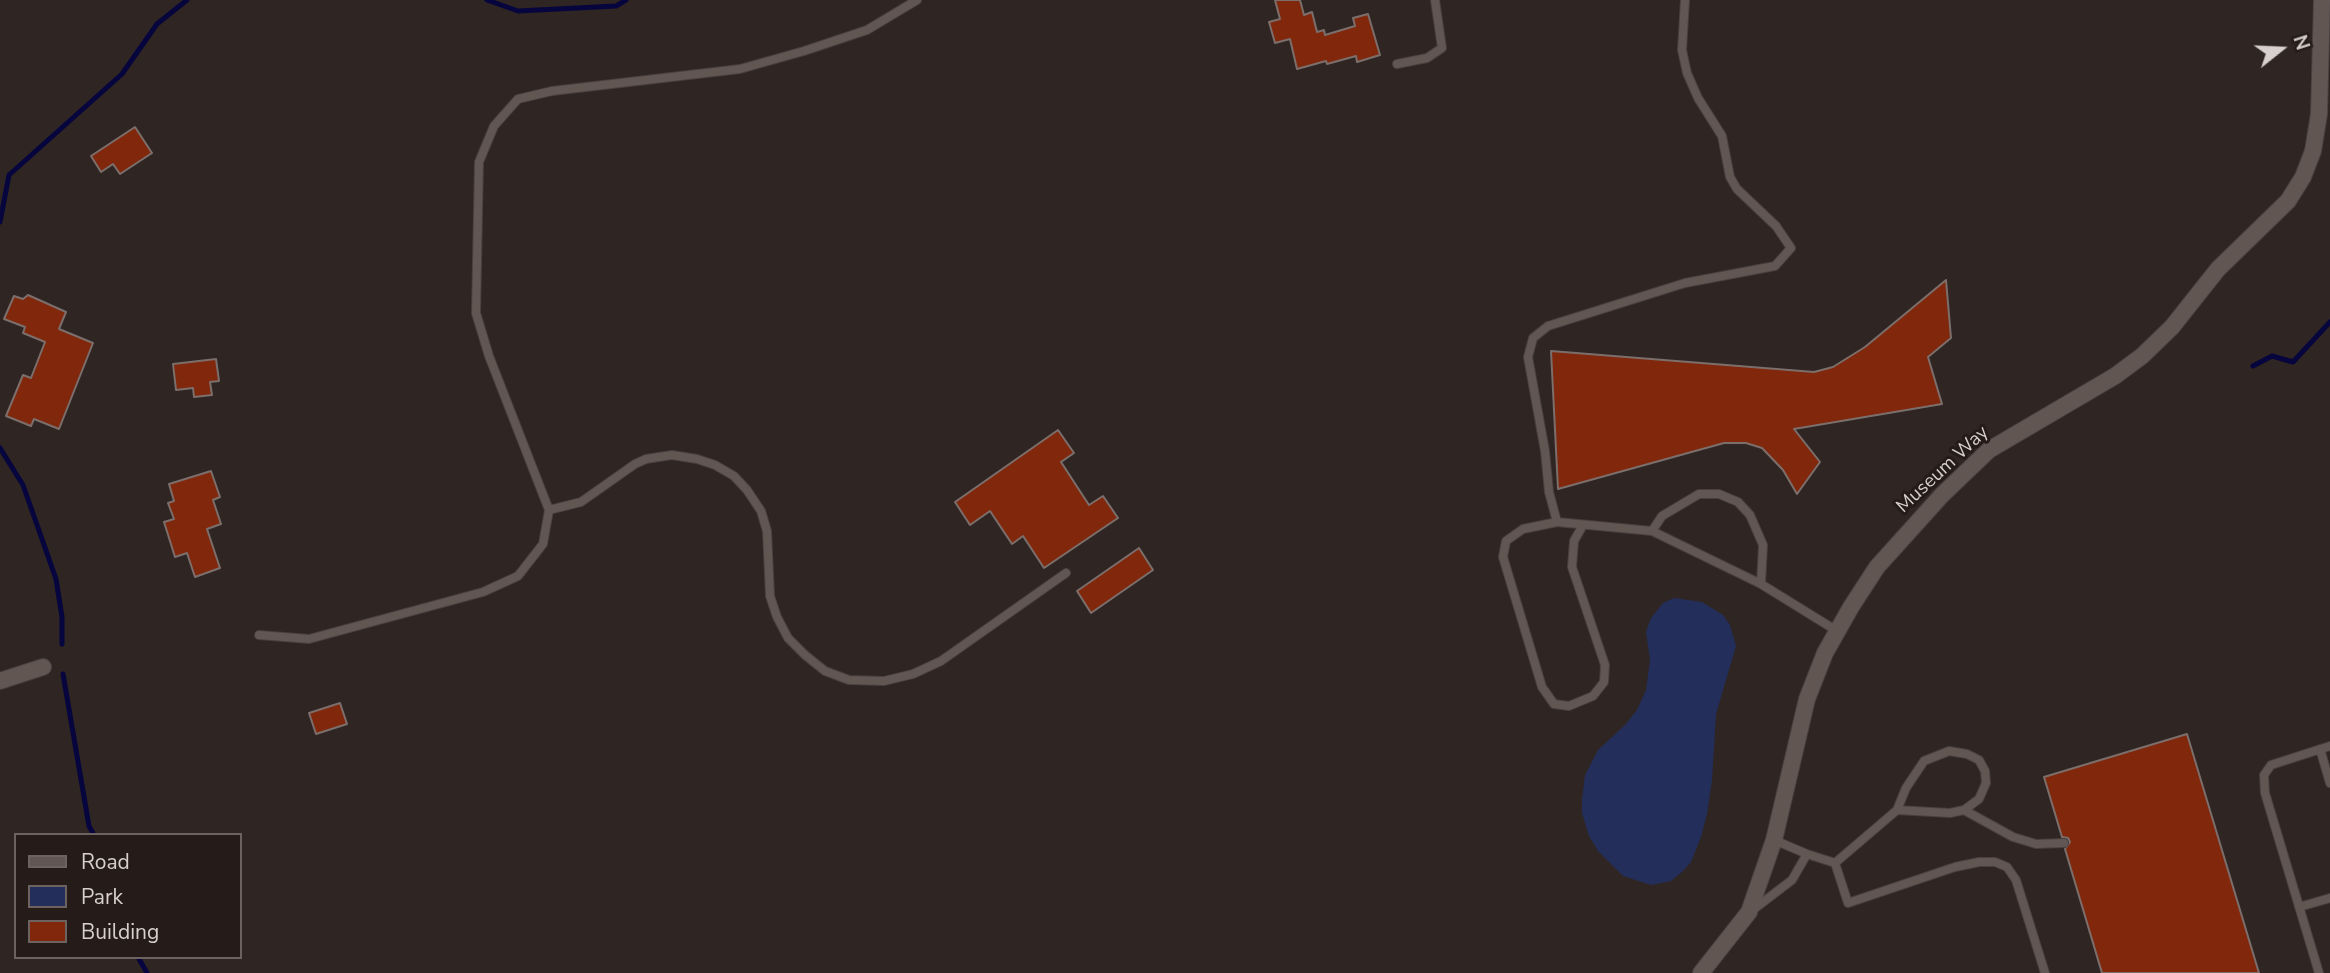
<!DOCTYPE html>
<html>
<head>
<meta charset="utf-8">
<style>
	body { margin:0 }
	#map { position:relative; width:2330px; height:973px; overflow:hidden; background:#2f2522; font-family:"Nunito Sans",sans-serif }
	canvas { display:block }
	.legend { position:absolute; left:14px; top:833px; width:228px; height:126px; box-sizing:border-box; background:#251b18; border:2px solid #6c6361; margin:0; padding:9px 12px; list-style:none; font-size:21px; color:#d7d0ce }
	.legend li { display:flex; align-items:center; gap:14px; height:35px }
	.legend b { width:35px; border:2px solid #6c6361 }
	.north { position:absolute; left:2246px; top:14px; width:70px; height:70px; -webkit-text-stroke:5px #251b18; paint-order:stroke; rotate:72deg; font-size:19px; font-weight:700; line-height:28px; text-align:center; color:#d7d0ce }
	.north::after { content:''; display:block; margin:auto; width:24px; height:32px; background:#d7d0ce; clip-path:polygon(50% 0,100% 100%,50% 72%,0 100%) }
</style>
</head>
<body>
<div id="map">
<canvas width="2330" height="973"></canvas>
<ul class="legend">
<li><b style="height:9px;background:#625653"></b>Road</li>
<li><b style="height:19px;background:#232f5a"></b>Park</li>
<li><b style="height:19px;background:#81270c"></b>Building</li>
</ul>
<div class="north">N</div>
</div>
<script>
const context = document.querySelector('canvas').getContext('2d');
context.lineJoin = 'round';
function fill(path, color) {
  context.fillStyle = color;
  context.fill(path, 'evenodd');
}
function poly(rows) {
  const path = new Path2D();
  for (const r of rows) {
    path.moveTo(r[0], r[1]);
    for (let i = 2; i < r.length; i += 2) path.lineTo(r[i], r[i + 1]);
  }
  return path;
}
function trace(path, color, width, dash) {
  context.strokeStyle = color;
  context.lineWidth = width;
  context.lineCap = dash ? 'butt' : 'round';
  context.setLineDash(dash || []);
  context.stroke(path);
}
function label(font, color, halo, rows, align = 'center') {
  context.font = font + ' "Nunito Sans",sans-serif';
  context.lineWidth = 6;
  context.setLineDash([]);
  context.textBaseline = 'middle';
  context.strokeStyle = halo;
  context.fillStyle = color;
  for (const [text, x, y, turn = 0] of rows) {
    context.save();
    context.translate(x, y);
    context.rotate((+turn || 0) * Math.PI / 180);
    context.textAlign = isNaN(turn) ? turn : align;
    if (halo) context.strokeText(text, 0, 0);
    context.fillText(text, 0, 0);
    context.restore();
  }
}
const green = poly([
	[1674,598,1702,602,1723,615,1730,625,1736,646,1716,714,1712,780,1707,814,1701,837,1691,862,1682,872,1671,881,1651,885,1623,876,1598,851,1589,836,1582,813,1582,800,1585,775,1598,750,1625,725,1637,710,1646,690,1650,660,1646,632,1651,618,1663,603]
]);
const stream = poly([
	[487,0,518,11,616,6,626,0],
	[0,222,9,175,122,74,157,24,187,0],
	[2253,366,2272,356,2293,362,2330,322],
	[0,448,23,485,56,579,62,617,62,644],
	[63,674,89,826,94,835],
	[138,957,147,973]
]);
const building = poly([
	[1275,0,1300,0,1304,15,1312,12,1317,32,1324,30,1325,35,1355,26,1353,18,1368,14,1380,55,1357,62,1356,56,1327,64,1326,61,1297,69,1290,39,1275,43,1269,22,1280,19,1275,0],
	[135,127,152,153,120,174,113,164,101,172,91,156,135,127],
	[1946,280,1951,338,1928,357,1942,404,1794,429,1820,462,1797,494,1783,470,1762,448,1746,443,1724,443,1558,489,1551,351,1814,372,1833,367,1865,347,1946,280],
	[28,295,66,312,59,329,93,343,59,429,34,419,31,426,6,416,23,375,31,378,45,342,23,333,25,327,4,319,14,296,23,299,28,295],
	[216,359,219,381,210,382,212,395,194,397,193,388,176,390,173,364,216,359],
	[1058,430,1074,453,1061,462,1089,505,1103,496,1118,518,1044,568,1023,536,1012,544,990,511,970,525,955,502,1058,430],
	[211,471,220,497,213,500,221,524,207,529,220,568,195,577,187,553,175,557,164,522,174,519,168,503,174,501,169,484,211,471],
	[1139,548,1153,570,1091,613,1077,591,1139,548],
	[340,703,347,724,316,734,309,713,340,703],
	[2187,734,2259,973,2102,973,2065,849,2070,842,2068,838,2062,837,2044,777,2187,734]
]);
const service = poly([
	[1397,64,1427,58,1442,48,1435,0],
	[549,510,581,502,635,464,646,459,672,455,697,459,715,465,734,476,747,490,761,511,767,531,770,596,777,617,788,638,805,655,825,671,849,680,884,681,913,674,941,661,1066,573],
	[1557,522,1549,492,1545,451,1528,357,1533,338,1548,326,1685,283,1775,266,1791,248,1776,226,1737,189,1730,177,1722,136,1698,98,1687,73,1682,50,1685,0],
	[1583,525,1574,541,1572,567,1605,665,1604,682,1593,696,1569,706,1554,704,1542,687,1503,557,1506,541,1523,529,1557,522,1652,531],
	[1761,584,1652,531,1662,516,1699,494,1719,494,1738,502,1750,515,1763,545,1761,584,1837,631],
	[259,635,309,639,483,592,518,576,543,544,549,510,489,356,476,313,479,162,494,126,518,99,552,91,740,69,804,51,867,30,917,0],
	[2320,749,2330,783],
	[1964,810,2013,837,2036,844,2064,843],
	[1774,840,1807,854,1835,863,1848,903,1955,867,1979,862,1995,862,2007,867,2016,880,2045,973],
	[1835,863,1897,810,1906,788,1924,761,1949,751,1967,754,1979,760,1985,771,1986,783,1979,799,1964,810,1950,813,1897,810],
	[2299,907,2330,898],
	[1754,909,1792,880,1807,854],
	[2319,973,2265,793,2264,775,2271,765,2330,746]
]);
const minor = poly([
	[0,681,43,667],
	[1701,973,1749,912,1774,840,1807,699,1825,653,1851,607,1877,567,1942,495,1989,450,2115,376,2142,356,2172,327,2218,269,2288,201,2303,177,2313,151,2319,114,2322,0]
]);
const streetNames = [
	["Museum Way",1943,470,-43]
];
fill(green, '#232f5a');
trace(stream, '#06053e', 5);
fill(building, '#81270c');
trace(building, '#7b6e6b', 2);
trace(service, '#49403e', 10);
trace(minor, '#49403e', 18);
trace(service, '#625653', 8);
trace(minor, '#625653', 16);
label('19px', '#d7d0ce', '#251b18', streetNames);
</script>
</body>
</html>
